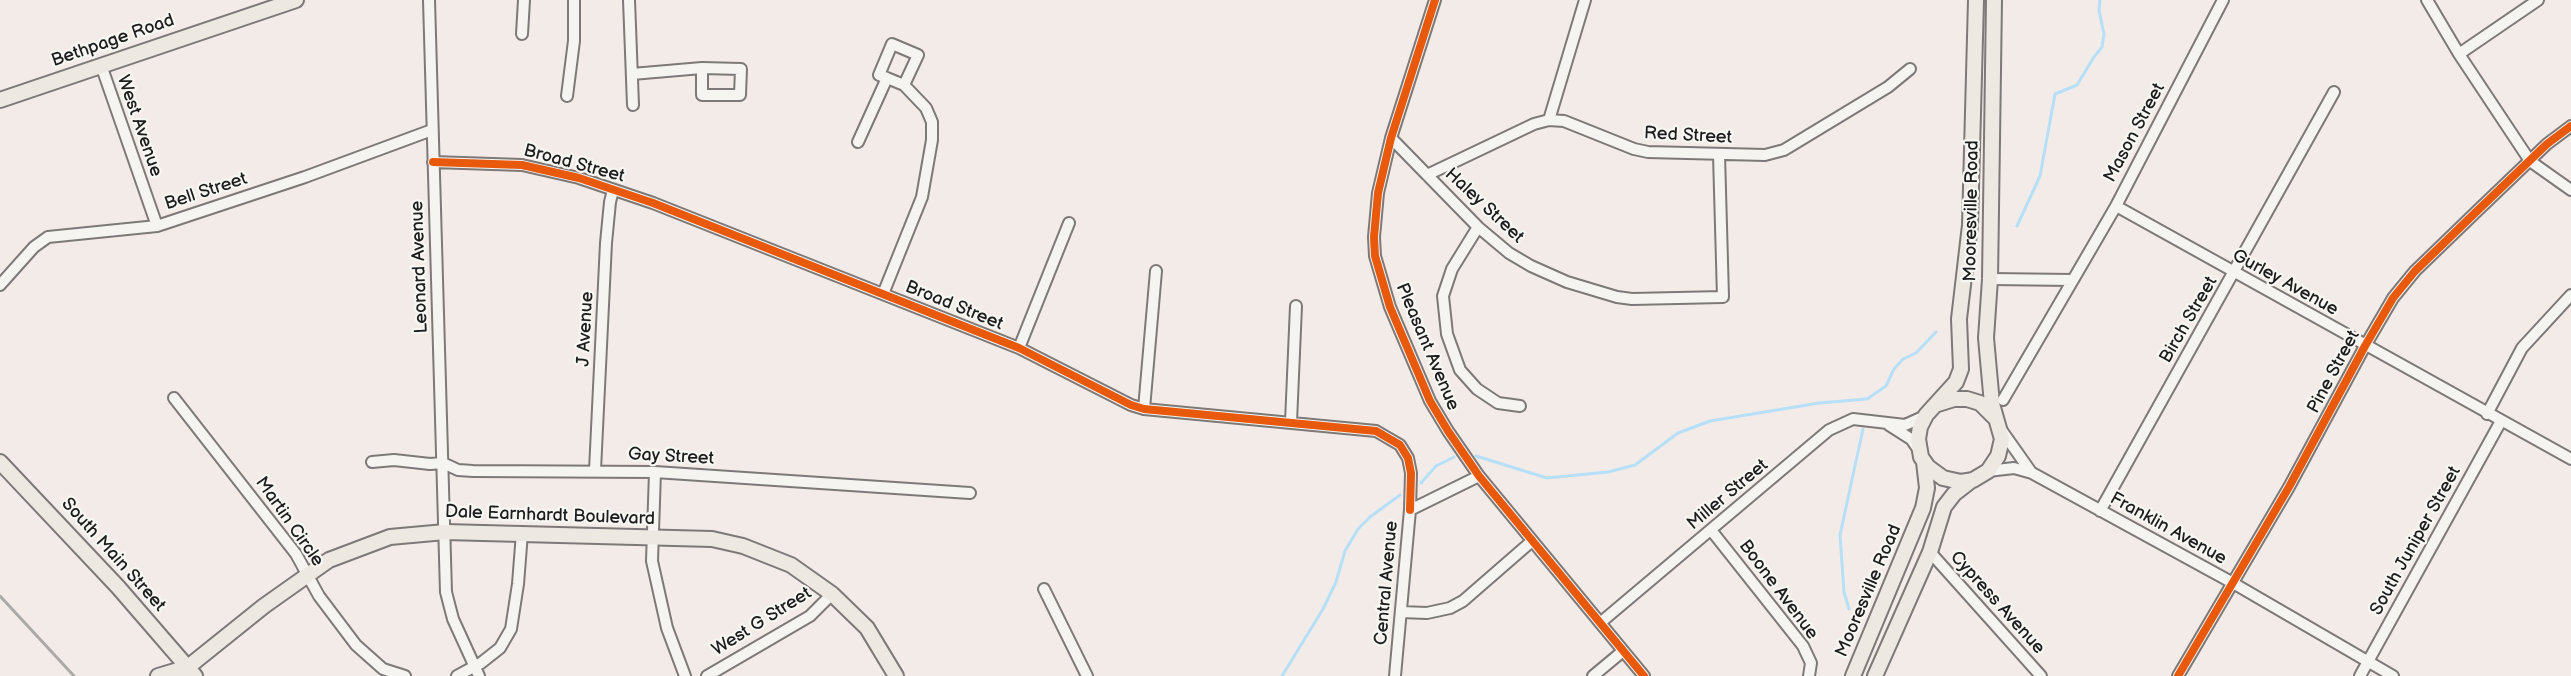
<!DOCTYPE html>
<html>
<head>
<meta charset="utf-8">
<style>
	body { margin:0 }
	canvas { display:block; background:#f3ebe8 }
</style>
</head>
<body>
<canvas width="2571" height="676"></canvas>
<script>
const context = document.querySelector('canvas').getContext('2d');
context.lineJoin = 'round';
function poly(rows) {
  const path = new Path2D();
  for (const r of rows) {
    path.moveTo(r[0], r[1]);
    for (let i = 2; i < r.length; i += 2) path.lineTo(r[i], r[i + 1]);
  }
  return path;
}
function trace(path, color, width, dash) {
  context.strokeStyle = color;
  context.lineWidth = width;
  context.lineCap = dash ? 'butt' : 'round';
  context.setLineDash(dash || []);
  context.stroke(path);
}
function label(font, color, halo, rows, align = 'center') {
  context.font = font + ' "Balsamiq Sans",sans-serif';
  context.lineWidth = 4.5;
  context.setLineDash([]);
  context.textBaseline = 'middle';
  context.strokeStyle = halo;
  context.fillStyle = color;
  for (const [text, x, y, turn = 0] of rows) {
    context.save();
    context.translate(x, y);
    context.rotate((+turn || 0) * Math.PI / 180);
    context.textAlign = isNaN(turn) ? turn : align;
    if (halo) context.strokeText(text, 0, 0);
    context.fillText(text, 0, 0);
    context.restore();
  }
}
const stream = poly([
	[2017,226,2040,176,2055,94,2077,85,2094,57,2102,47,2104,34,2099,10,2100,0],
	[1476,456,1547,478,1608,472,1635,465,1678,433,1710,421,1819,403,1867,399,1886,386,1894,369,1903,359,1916,353,1936,332],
	[1421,483,1436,466,1454,457],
	[1849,609,1844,592,1840,535,1863,429],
	[1282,676,1323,609,1336,582,1345,551,1358,529,1370,517,1400,495]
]);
const minor = poly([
	[429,0,446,592,453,619,479,676],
	[629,0,633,105],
	[1435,0,1391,138,1378,193,1374,237,1375,256,1390,307,1430,401,1448,431,1479,476,1644,676],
	[2427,0,2459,54,2530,161,2571,190],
	[522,34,524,0],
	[2459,54,2538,0],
	[101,65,157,226],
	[702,68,741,69,740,95,702,95,702,68],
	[632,74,702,68],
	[567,96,574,41,574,0],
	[1549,120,1585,0],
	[1391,138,1478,227,1509,253,1531,266,1567,282,1617,297,1632,299,1723,297,1719,155],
	[858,142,887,78,879,75,892,44,918,55,904,85,887,78],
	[433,162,522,165,579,178,653,203,1019,348,1131,405,1144,409,1376,431,1400,445,1408,458,1411,473,1410,510],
	[1427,175,1534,124,1549,120,1564,121,1634,149,1648,152,1765,155,1784,150,1888,87,1910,69],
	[2116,206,2571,459],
	[1478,227,1452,269,1443,296,1447,334,1460,370,1477,389,1498,403,1520,406],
	[1990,279,2073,280,2116,206,2223,0],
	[0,285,34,247,48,237,157,226,305,177,432,130],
	[883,294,922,197,932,140,932,122,926,108,904,85],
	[1019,348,1069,223],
	[174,398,296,554,319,596,356,645,383,669,405,676],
	[2003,400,2073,280],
	[1144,409,1156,271],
	[2487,414,2522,348,2571,295],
	[1291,422,1296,306],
	[1889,425,1911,439,1918,449],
	[2002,431,2031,472],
	[372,462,394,460,430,464,443,463,458,470,473,471,655,472,970,493],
	[595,470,606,243,610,202,613,190],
	[1988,471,2014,468,2032,473,2233,583,2393,676],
	[655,472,652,561,667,628,685,676],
	[2100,511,2334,92],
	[1711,530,1803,646,1811,663,1809,676],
	[1930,552,2041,676],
	[1044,589,1087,676],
	[1401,612,1427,613,1450,608,1463,601,1532,541],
	[1600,623,1829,430,1853,419,1905,425,1925,416],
	[457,676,481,663,500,648,511,629,518,584,522,533],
	[707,676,810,616,832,594],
	[1395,676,1410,510,1479,476],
	[1593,676,1623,651],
	[2178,676,2289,487,2365,346,2393,298,2415,271,2475,213,2547,144,2571,126],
	[2360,676,2501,421]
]);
const major = poly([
	[1976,0,1970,225,1959,319,1961,369,1956,382,1926,415,1920,427,1918,439,1921,457,1928,467,1943,478,1961,482,1973,480,1988,471,1998,456,2002,439,1992,404,1986,338,1990,279,1994,0],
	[0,100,296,0],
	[1938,404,1954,399,1967,399,1980,403,1994,417],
	[0,462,118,587,195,676],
	[158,676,188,667],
	[182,676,188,667,264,606,329,560,390,537,445,532,712,539,743,546,791,565,832,594,867,628,896,676],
	[1853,676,1923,508,1927,488,1924,462],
	[1875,676,1930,552,1944,507,1954,494,1972,480]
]);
const rail = poly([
	[0,596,74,676]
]);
const cycleway = poly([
	[1435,0,1391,138,1378,193,1374,237,1375,256,1390,307,1430,401,1448,431,1479,476,1644,676],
	[433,162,522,165,579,178,653,203,1019,348,1131,405,1144,409,1376,431,1400,445,1408,458,1411,473,1410,510],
	[2178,676,2289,487,2365,346,2393,298,2415,271,2475,213,2547,144,2571,126]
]);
const streetNames = [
	["Bethpage Road",113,41,-19],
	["West Avenue",139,126,71],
	["Mason Street",2135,133,-62],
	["Red Street",1688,136,3],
	["Broad Street",574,164,15],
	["Bell Street",206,192,-18],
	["Haley Street",1484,206,43],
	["Mooresville Road",1972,211,-89],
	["Leonard Avenue",420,267,-92],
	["Gurley Avenue",2285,283,29],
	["Broad Street",954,306,22],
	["Birch Street",2189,320,-60],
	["J Avenue",586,329,-87],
	["Pleasant Avenue",1427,347,67],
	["Pine Street",2334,372,-62],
	["Gay Street",671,457,3],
	["Miller Street",1728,495,-40],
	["Dale Earnhardt Boulevard",550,516,2],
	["Martin Circle",289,522,55],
	["Franklin Avenue",2168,529,29],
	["South Juniper Street",2416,541,-61],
	["South Main Street",113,555,48],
	["Central Avenue",1387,583,-85],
	["Boone Avenue",1778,590,53],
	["Mooresville Road",1869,591,-67],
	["Cypress Avenue",1997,603,48],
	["West G Street",762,622,-32]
];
trace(stream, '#b5e0f7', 3);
trace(minor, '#7d7978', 14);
trace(major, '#7d7978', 18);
trace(minor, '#f5f4f1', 10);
trace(major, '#ede8e2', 14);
trace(rail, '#abaaa8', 3);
trace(cycleway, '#e8590c', 8);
label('18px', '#1c1c1c', '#f6f6f2', streetNames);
</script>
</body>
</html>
